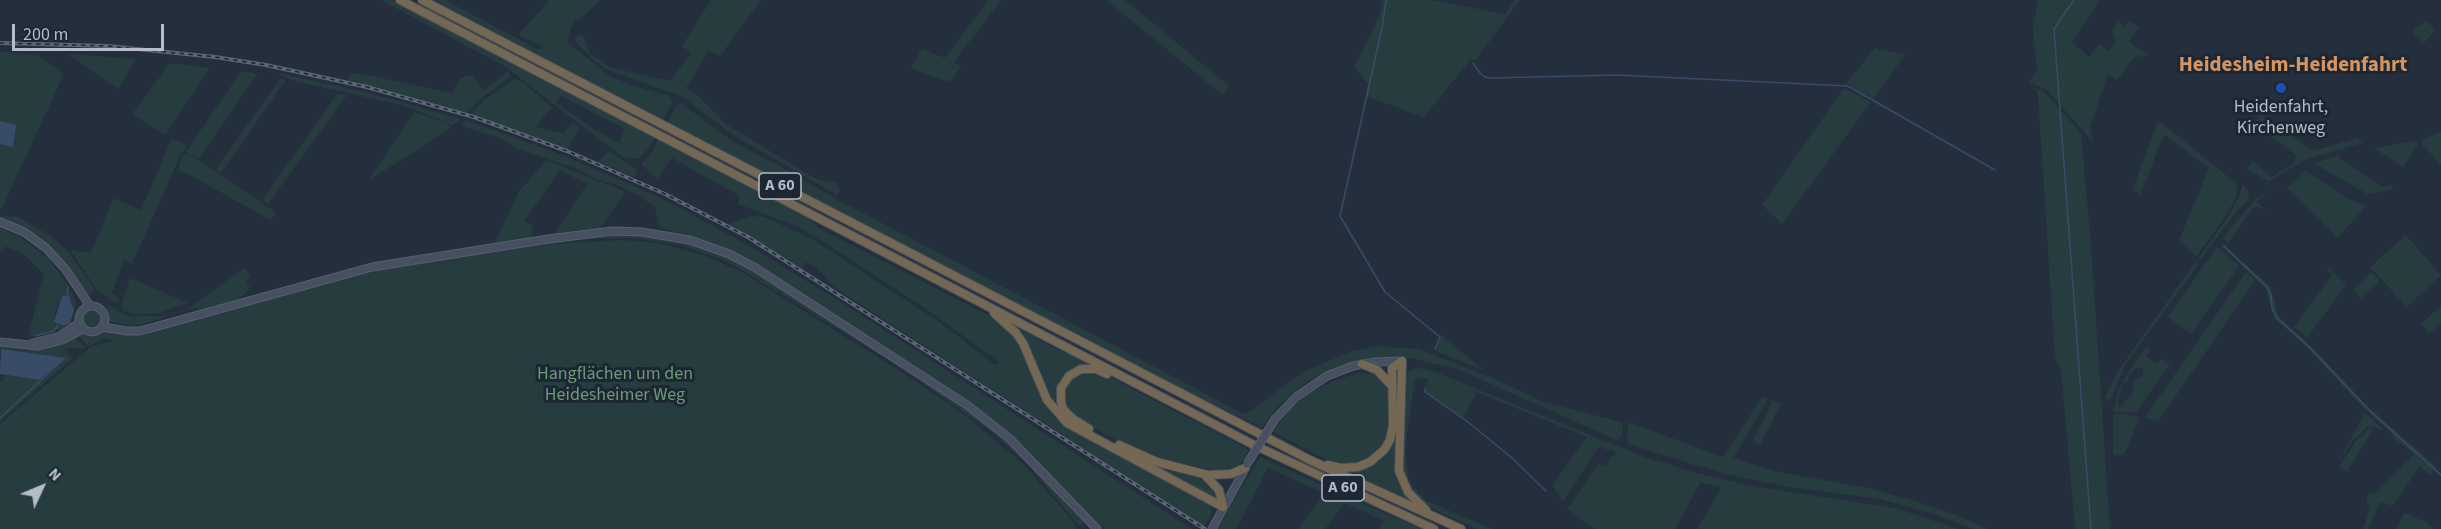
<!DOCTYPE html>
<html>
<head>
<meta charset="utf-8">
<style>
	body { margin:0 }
	#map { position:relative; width:2441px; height:529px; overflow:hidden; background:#242f3e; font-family:"Source Sans 3",sans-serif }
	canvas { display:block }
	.north { position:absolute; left:12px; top:457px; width:60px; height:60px; -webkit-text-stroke:4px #1d2633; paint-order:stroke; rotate:46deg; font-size:16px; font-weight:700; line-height:24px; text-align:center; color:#b4bcc9 }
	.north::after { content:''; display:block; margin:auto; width:21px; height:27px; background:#b4bcc9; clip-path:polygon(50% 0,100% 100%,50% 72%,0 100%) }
	.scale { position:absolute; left:12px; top:24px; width:152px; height:27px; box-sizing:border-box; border:3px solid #b4bcc9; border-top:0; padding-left:8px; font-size:18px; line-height:21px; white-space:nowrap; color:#b4bcc9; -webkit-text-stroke:4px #1d2633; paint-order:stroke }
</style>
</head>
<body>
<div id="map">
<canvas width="2441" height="529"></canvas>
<div class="north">N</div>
<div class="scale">200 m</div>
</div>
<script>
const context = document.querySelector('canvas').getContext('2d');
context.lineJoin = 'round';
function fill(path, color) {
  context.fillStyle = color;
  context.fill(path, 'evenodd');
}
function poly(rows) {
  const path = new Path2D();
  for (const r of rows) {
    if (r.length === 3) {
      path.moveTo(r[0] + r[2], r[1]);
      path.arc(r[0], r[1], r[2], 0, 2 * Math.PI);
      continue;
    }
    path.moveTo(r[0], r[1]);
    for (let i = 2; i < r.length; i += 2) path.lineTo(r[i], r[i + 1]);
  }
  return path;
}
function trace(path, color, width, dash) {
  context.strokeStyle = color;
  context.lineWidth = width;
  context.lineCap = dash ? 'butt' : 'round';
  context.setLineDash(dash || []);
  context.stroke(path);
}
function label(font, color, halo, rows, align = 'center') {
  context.font = font + ' "Source Sans 3",sans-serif';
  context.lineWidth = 6;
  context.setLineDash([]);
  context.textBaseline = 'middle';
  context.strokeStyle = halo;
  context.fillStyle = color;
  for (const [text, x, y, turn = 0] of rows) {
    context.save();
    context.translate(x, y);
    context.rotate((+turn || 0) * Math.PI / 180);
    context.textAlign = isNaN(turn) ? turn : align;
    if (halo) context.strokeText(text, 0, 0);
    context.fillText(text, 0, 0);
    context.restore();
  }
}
const green = poly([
	[381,0,391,0,654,138,648,149,638,159,623,157,504,66],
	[561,96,625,129,619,143,595,130,556,103],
	[434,0,445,0,537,49,543,49,542,46,518,35,550,0,600,0,578,21,574,20,567,42,610,76,631,85,669,96,673,101,663,120],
	[711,0,761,0,720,56,709,51,686,88,697,95,726,124,814,178,822,181,837,182,840,191,837,195,736,137,683,97,608,70,596,62,575,41,578,35,584,37,590,54,609,67,670,81,691,53,682,46],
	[988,0,1001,0,954,62,961,66,950,82,910,68,922,49,945,58],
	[1106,0,1125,0,1229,86,1223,95],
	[1383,0,1432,0,1505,14,1515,0,1520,0,1475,61,1471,59,1424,117,1371,98,1366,95,1368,84,1354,67,1379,17],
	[2036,0,2100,0,2072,42,2089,57,2099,44,2108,51,2116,42,2112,29,2119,21,2124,26,2129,21,2139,28,2129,42,2148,55,2133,58,2117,80,2108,74,2090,127,2093,142,2047,90,2029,82,2037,71,2033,28,2037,3],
	[2426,21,2434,28,2434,31,2424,43,2413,34,2415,28],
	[1875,48,1905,55,1873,99,1849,84,1845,85],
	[0,52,37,55,64,74,0,212,0,144,13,147,15,125,0,121],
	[68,54,136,59,118,89],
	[170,63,210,68,165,135,132,114],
	[241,71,257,74,199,159,186,152],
	[508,71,511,77,483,97,466,113,348,80,349,73,367,75,452,93,461,78,471,75,484,90],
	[277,73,365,92,461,119,453,125,405,106,294,81],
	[280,79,286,80,221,173,216,169],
	[514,79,520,80,552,107,535,127,563,133,572,123,580,128,567,149,471,114,485,100],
	[1844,88,1871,102,1782,224,1762,205],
	[2036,88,2046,94,2081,133,2091,245,2110,529,2075,529,2061,369,2055,357,2038,97],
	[338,93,347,95,268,204,262,200],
	[681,103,732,141,796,175,827,194,1242,413,1247,413,1255,408,1303,372,1352,351,1377,346,1419,349,1490,377,1544,402,1621,422,1623,425,1621,437,1617,440,1457,369,1410,358,1389,357,1372,357,1346,364,1312,379,1297,389,1277,407,1262,428,1140,368,668,122,675,107],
	[414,112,447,123,451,128,368,181],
	[2261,114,2313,151,2357,138,2363,143,2307,159,2269,181,2246,169,2253,161,2271,177,2295,162,2296,155,2254,123],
	[466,120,565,156,663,199,746,244,844,304,1192,529,1104,529,1014,439,954,391,762,268,732,252,692,236,660,228,655,207,637,195,616,184,598,180,574,168,518,149,495,136,467,128,463,124],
	[2158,120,2237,184,2237,195,2226,216,2196,257,2179,240,2209,168,2164,134,2140,196,2133,189],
	[2441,132,2441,165,2421,143,2425,138],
	[172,138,188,146,181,154,132,264,124,260,112,293,120,299,115,303,96,289,70,250,91,253,113,198,141,210],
	[658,140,810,219,819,228,992,317,1008,329,1025,353,1038,392,1052,415,1058,420,1068,429,1207,502,1212,510,1211,517,1203,526,835,288,816,267,805,262,802,268,728,224,750,216,764,217,812,239,938,321,995,365,999,362,928,310,834,249,797,226,738,204,740,196,672,158,657,179,641,164,652,152],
	[2416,141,2418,144,2403,167,2374,148],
	[608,151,638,170,634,177,598,162],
	[189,154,274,211,275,214,270,220,192,176,177,170,183,155],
	[2340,155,2340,159,2384,187,2393,185,2391,190,2367,194,2314,163],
	[546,160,626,192,600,228,553,236,587,184,560,170,524,221,533,226,532,239,494,244,518,193],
	[2306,171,2350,200,2366,206,2338,238,2287,188],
	[2242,184,2248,191,2249,199,2236,212,2201,259,2198,259,2228,217,2240,195],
	[2273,185,2257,202,2267,211,2259,207,2253,208,2228,243,2223,239,2229,230,2255,200],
	[0,216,18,217,51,236,70,254,95,290,88,296,68,267,42,241,26,230,0,219],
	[0,228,19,236,49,259,67,284,77,304,74,310,69,296,62,296,55,313,57,325,64,326,64,328,28,337,44,274,23,254,5,246,3,251,0,251],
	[614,234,654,236,687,242,729,257,753,270,949,396,1007,440,1084,523,1079,526,1027,464,993,433,903,369,729,262,681,245,634,238,588,239,556,244,621,240,657,243,704,255,743,273,903,373,965,415,1023,464,1073,521,1077,529,0,529,0,424,91,347,116,340,104,339,88,346,77,334,95,335,104,331,126,334,350,275,392,267,557,240],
	[2406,235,2441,275,2407,307,2370,267],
	[2221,243,2269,285,2273,294,2278,316,2309,344,2368,406,2365,410,2307,347,2275,319,2265,288,2220,245],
	[2217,247,2239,266,2191,334,2168,317],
	[2196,261,2197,266,2125,365,2109,403,2105,396,2118,371],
	[2329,267,2346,285,2307,338,2294,327,2332,275,2326,270],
	[244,268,251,277,246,282,250,287,239,300,213,308,190,309,140,325,126,325,109,321,105,311,109,305,127,316,164,316,189,308],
	[2246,272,2255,280,2158,422,2145,417],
	[2371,272,2380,281,2361,299,2353,290],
	[130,278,188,303,159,313,134,314,124,311,121,306],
	[2441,306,2441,322,2429,334,2421,324],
	[92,319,10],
	[1011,323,1057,350,1068,352,1094,367,1071,371,1057,410],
	[1441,335,1485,371,1436,351],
	[74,336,85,348,64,349,73,358,0,421,0,382,3,382,4,375,39,380,64,359,0,349,0,346,33,348],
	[2146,346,2151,349,2146,356,2157,364,2162,358,2170,364,2136,412,2113,412,2120,386,2122,388,2118,398,2119,408,2134,391,2132,385,2135,379,2143,376,2143,368,2138,367,2132,372,2126,383,2123,381],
	[1419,368,1438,373,1647,458,1694,472,1751,486,1895,508,1958,529,1697,529,1722,487,1701,482,1675,529,1594,529,1567,509,1598,464,1604,466,1616,452,1599,447,1563,501,1552,485,1587,437,1476,392,1463,419,1425,392,1428,379,1420,377,1415,380,1408,425,1405,452,1408,476,1412,486,1427,501,1492,529,1477,529,1424,505,1408,488,1401,467,1404,380,1406,374,1412,369],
	[1086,371,1098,372,1113,379,1249,450,1238,468,1228,472,1218,471,1164,459,1120,442,1086,424,1073,414,1067,406,1064,394,1067,382],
	[1359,373,1373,374,1382,380,1386,387,1390,401,1388,436,1381,448,1365,461,1343,466,1331,462,1273,432,1290,409,1308,394,1333,381],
	[1762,397,1768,399,1733,458,1778,472,1864,487,1911,500,1954,514,1987,529,1974,529,1931,513,1879,499,1790,487,1725,474,1631,445,1627,441,1628,422,1723,457],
	[1773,401,1781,404,1760,445,1753,440],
	[2371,409,2437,467,2431,475,2419,467,2393,506,2380,502,2368,529,2363,529,2370,509,2366,502,2369,492,2376,493,2414,454,2392,437,2393,434,2368,412],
	[2365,413,2383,429,2381,431,2373,426,2366,427,2358,437,2354,439,2336,466],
	[2122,414,2140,417,2124,454,2113,456,2113,415],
	[1396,426,1396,472,1416,506,1341,470,1370,465],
	[2370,428,2373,430,2347,472,2339,467,2356,441],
	[1127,453,1198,477,1210,485,1216,491,1219,499,1216,499],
	[1260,457,1368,506,1422,529,1379,529,1384,521,1345,503,1325,529,1298,529,1325,493,1268,468,1238,526,1235,529,1217,529],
	[2404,513,2426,522,2434,529,2397,529]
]);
const water = poly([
	[0,121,16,125,13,147,0,144],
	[62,296,69,296,74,310,70,323,64,326,54,322],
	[1,349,65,358,39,380,0,374]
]);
const stream = poly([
	[1386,0,1383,23,1340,216,1385,292,1440,337,1435,349],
	[2074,0,2054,29,2091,529],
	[1473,63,1480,73,1485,77,1491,78,1617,75,1848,86,1995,170],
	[2224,246,2267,287,2271,295,2272,308,2277,318,2308,346,2369,410,2441,475],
	[67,296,68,287],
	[35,336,54,331,58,325],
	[1425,388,1425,392,1468,422,1512,458,1546,491],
	[0,418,65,358]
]);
const secondary = poly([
	[0,222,24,232,46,248,66,270,90,306],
	[92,319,13],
	[102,327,127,331,140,331,372,267,548,239,613,231,642,232,690,240,729,254,754,267,967,405,1009,438,1097,529],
	[0,342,39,346,62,340,83,329],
	[33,343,60,336,79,323],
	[1275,419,1296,397,1327,376,1353,366,1374,362,1402,361],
	[1212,529,1246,467]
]);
const motorway = poly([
	[400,0,1254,445,1434,529],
	[422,0,1310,460,1461,529],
	[994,313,1016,333,1023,343,1047,400,1067,423,1223,507],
	[1402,361,1399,471,1408,492,1426,510],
	[1362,364,1377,370,1392,386],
	[1089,429,1073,419,1063,409,1061,402,1061,388,1069,376,1081,369,1096,369,1107,374],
	[1119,445,1157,462,1208,475,1231,474,1245,468],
	[1328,465,1341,468,1358,467,1370,462,1384,450,1390,440,1393,425,1392,368,1402,361],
	[1206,476,1219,490,1223,507]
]);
const rail = poly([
	[0,43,108,46,215,57,266,65,367,87,474,117,567,151,665,194,748,237,1205,529]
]);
const secondaryBridge = poly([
	[1247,464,1275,419]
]);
const markers = [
	[2281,88,6,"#1a4fb4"]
];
const shields = [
	[780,186,42],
	[1343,488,42]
];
const shieldNames = [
	["A 60",780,186],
	["A 60",1343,488]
];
const poiNames = [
	["Heidenfahrt,",2281,108],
	["Kirchenweg",2281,129]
];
const parkNames = [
	["Hangflächen um den",615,375],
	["Heidesheimer Weg",615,396]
];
const quarterNames = [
	["Heidesheim-Heidenfahrt",2293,66]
];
fill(green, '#263c3f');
fill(water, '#394c67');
trace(stream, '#394c67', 1.5);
trace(secondary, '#565f6c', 9);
trace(motorway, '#434c59', 10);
trace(secondary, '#465061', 7);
trace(motorway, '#746855', 8);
trace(rail, '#5a6575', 4);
trace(rail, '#1d2633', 1.5, [4.5]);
trace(secondaryBridge, '#565f6c', 9, []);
trace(secondaryBridge, '#465061', 7);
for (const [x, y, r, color] of markers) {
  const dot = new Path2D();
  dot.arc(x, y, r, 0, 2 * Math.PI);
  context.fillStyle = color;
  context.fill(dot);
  trace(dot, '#1d2633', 2);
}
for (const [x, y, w] of shields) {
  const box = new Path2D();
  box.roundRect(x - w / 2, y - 13, w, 26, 4.5);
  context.fillStyle = '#1d2633';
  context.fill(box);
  trace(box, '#b4bcc9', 1.5);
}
label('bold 16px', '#b4bcc9', null, shieldNames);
label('18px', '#b4bcc9', '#1d2633', poiNames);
label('18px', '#6b9a76', '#1d2633', parkNames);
label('bold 21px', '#d59563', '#1d2633', quarterNames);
</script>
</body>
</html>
